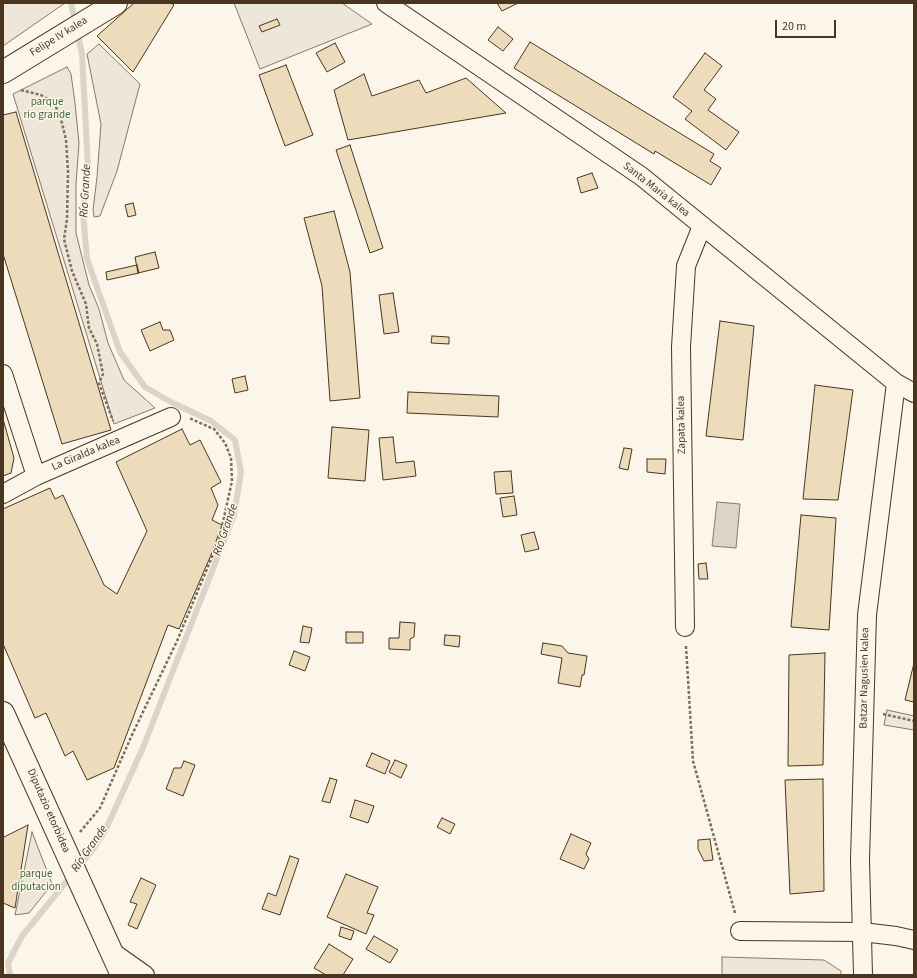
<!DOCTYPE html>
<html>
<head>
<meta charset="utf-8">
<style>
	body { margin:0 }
	#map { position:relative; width:917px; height:978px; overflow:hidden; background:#fbf6e9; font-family:"Source Sans 3",sans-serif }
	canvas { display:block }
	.frame { position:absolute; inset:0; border:4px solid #4a3520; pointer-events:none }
	.scale { position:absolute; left:775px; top:20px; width:61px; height:18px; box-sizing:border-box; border:2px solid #4a3520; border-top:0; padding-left:5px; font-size:12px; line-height:14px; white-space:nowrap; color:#4a3520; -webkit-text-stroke:3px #fbf6e9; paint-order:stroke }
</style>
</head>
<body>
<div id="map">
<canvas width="917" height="978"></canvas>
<div class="frame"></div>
<div class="scale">20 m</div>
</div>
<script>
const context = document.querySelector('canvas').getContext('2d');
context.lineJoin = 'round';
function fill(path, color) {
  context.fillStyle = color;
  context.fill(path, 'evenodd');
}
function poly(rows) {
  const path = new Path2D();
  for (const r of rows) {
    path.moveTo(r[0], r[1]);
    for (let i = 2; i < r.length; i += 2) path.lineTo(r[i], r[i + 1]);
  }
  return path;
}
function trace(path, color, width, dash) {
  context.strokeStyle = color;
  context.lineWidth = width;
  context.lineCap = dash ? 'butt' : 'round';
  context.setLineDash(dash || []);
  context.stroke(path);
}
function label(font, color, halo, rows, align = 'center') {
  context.font = font + ' "Source Sans 3",sans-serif';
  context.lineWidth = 3;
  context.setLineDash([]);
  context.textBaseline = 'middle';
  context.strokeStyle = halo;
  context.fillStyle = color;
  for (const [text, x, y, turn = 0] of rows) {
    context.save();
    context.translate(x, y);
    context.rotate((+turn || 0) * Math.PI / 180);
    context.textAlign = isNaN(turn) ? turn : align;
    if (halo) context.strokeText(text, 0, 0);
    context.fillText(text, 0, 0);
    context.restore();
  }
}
const green = poly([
	[3,3,65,3,3,46,3,3],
	[99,44,140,84,117,171,100,216,94,217,93,210,97,177,101,124,87,54,99,44],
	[67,67,71,74,75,103,79,143,76,184,76,233,89,285,99,309,108,343,124,380,155,408,114,424,13,94,67,67],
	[887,710,914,716,914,730,884,725,887,710],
	[32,832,52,884,29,913,15,915,32,832],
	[722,957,824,960,841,971,841,975,722,975,722,957]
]);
const parking = poly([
	[234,3,342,3,372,24,260,69,234,3]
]);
const water = poly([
	[717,502,740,504,736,548,712,546,717,502]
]);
const stream = poly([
	[71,3,82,54,88,167,83,213,87,259,120,352,145,387,171,402,211,421,235,440,241,472,234,515,142,750,105,831,91,852,78,867],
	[10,975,8,963,22,936,71,876]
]);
const building = poly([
	[134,3,171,3,174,5,133,72,97,36,134,3],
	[497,3,518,3,502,11,497,3],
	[277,19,280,25,262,32,259,26,277,19],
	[498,27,513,39,503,51,488,40,498,27],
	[530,42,714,154,710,161,721,168,711,185,655,151,654,154,514,68,530,42],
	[335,43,345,62,327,72,316,53,335,43],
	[705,53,722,66,704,90,716,99,708,110,739,132,726,150,685,119,692,111,673,97,705,53],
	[286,65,313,135,285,146,259,75,286,65],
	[364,74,372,96,419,80,426,93,466,78,506,113,348,140,334,90,364,74],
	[16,112,111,430,62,444,3,254,3,115,16,112],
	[350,145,383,248,370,253,336,150,350,145],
	[592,173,598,188,581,193,577,178,592,173],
	[133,203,136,215,128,217,125,205,133,203],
	[334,211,350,272,360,398,330,401,322,286,304,218,334,211],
	[155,252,159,268,138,273,135,257,155,252],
	[137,265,139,273,107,280,106,272,137,265],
	[393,293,399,332,384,334,379,295,393,293],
	[720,321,754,326,743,440,706,436,720,321],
	[160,322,163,330,170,330,174,340,150,351,141,330,160,322],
	[432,336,449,337,449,344,431,343,432,336],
	[245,376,248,390,235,393,232,379,245,376],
	[815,385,853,390,838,500,803,499,815,385],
	[408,392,499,396,498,417,407,413,408,392],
	[3,419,14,458,11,473,3,476,3,419],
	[332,427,369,430,365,481,328,478,332,427],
	[182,429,190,445,200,440,221,482,211,488,218,505,212,520,222,525,211,555,179,629,168,625,114,768,87,780,73,751,65,756,46,713,35,718,3,644,3,509,50,488,55,499,63,495,104,585,117,594,147,531,116,462,182,429],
	[393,437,396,463,414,461,416,476,383,480,379,438,393,437],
	[624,448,632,449,628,470,619,468,624,448],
	[647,459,666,459,665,474,647,472,647,459],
	[511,471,513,493,496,494,494,472,511,471],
	[514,496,517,515,503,517,500,498,514,496],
	[801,515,836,518,829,630,791,627,801,515],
	[534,532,539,549,525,552,521,535,534,532],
	[706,563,708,579,699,579,698,564,706,563],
	[400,622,415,623,414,637,410,639,410,650,389,649,389,638,399,638,400,622],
	[303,626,312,628,309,643,300,642,303,626],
	[346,632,363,632,363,643,346,643,346,632],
	[445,635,460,636,459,647,444,645,445,635],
	[543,643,562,646,568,653,587,656,584,675,582,675,580,687,558,683,562,658,541,654,543,643],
	[294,651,310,657,305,671,289,665,294,651],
	[825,653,823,765,788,766,789,655,825,653],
	[914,663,914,702,905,700,914,663],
	[372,753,390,761,385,774,366,766,372,753],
	[395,760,407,765,401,778,389,772,395,760],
	[184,761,195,765,183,796,166,789,174,768,181,768,184,761],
	[330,778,337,780,330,803,322,801,330,778],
	[823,779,824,891,790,894,785,780,823,779],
	[355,800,374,806,368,823,350,817,355,800],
	[442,818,455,824,450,834,437,827,442,818],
	[28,825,15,908,3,903,3,834,4,837,28,825],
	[571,834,591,843,586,854,589,859,584,869,560,859,571,834],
	[710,839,713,860,704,861,698,849,698,840,710,839],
	[290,856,299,859,280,915,262,909,268,893,276,896,290,856],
	[346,874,378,887,367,913,374,915,366,934,327,917,346,874],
	[141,878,156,885,137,929,128,925,137,904,130,902,141,878],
	[341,927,354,931,351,940,339,936,341,927],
	[374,936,398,950,390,963,366,949,374,936],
	[329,944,353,959,343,975,326,975,314,968,329,944]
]);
const path = poly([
	[21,90,41,95,55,104,62,123,66,140,68,172,67,219,64,239,72,271,86,304,89,328,97,344,103,374,99,383,113,421],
	[686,646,693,761,735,913],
	[883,714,914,721],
	[80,832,100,808,131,737,177,641,219,540,232,481,231,458,225,443,214,429,189,418]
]);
const minor = poly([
	[386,3,641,176,896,383,914,393],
	[3,374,36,476],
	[3,494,36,476,171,417],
	[685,627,681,347,686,266,702,226],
	[740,931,862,932,896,936,914,940],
	[111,951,145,975],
	[863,975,860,860,867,615,896,383]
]);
const tertiary = poly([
	[3,72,116,3]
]);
const secondary = poly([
	[3,713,122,975]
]);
const streetNames = [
	["Felipe IV kalea",59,37,-32],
	["Santa Maria kalea",656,190,38],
	["Zapata kalea",682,425,-91],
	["La Giralda kalea",86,454,-23],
	["Batzar Nagusien kalea",865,678,-89],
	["Diputazio etorbidea",48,811,66]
];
const parkNames = [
	["parque",47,103],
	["rio grande",47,116],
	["parque",36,875],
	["diputacion",36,888]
];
const waterNames = [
	["Río Grande",86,191,-87],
	["Río Grande",226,530,-71],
	["Río Grande",90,849,-55]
];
fill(green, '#ede6d9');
trace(green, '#887966', 1);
fill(parking, '#ede7d9');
trace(parking, '#887966', 1);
fill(water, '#dcd4c6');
trace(water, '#887966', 1);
trace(stream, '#dcd4c6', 6);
fill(building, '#ecdcbc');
trace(building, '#4a3520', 1);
trace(minor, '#4a3520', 20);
trace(tertiary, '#4a3520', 24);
trace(secondary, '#4a3520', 24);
trace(path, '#7f6f5c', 2.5, [3, 2]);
trace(minor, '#fbf6e9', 18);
trace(tertiary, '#fbf6e9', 22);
trace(secondary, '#fbf6e9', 22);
label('11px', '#4a3520', '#fbf6e9', streetNames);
label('11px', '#436837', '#fbf6e9', parkNames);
label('italic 12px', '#4a3520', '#fbf6e9', waterNames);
</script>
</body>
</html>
